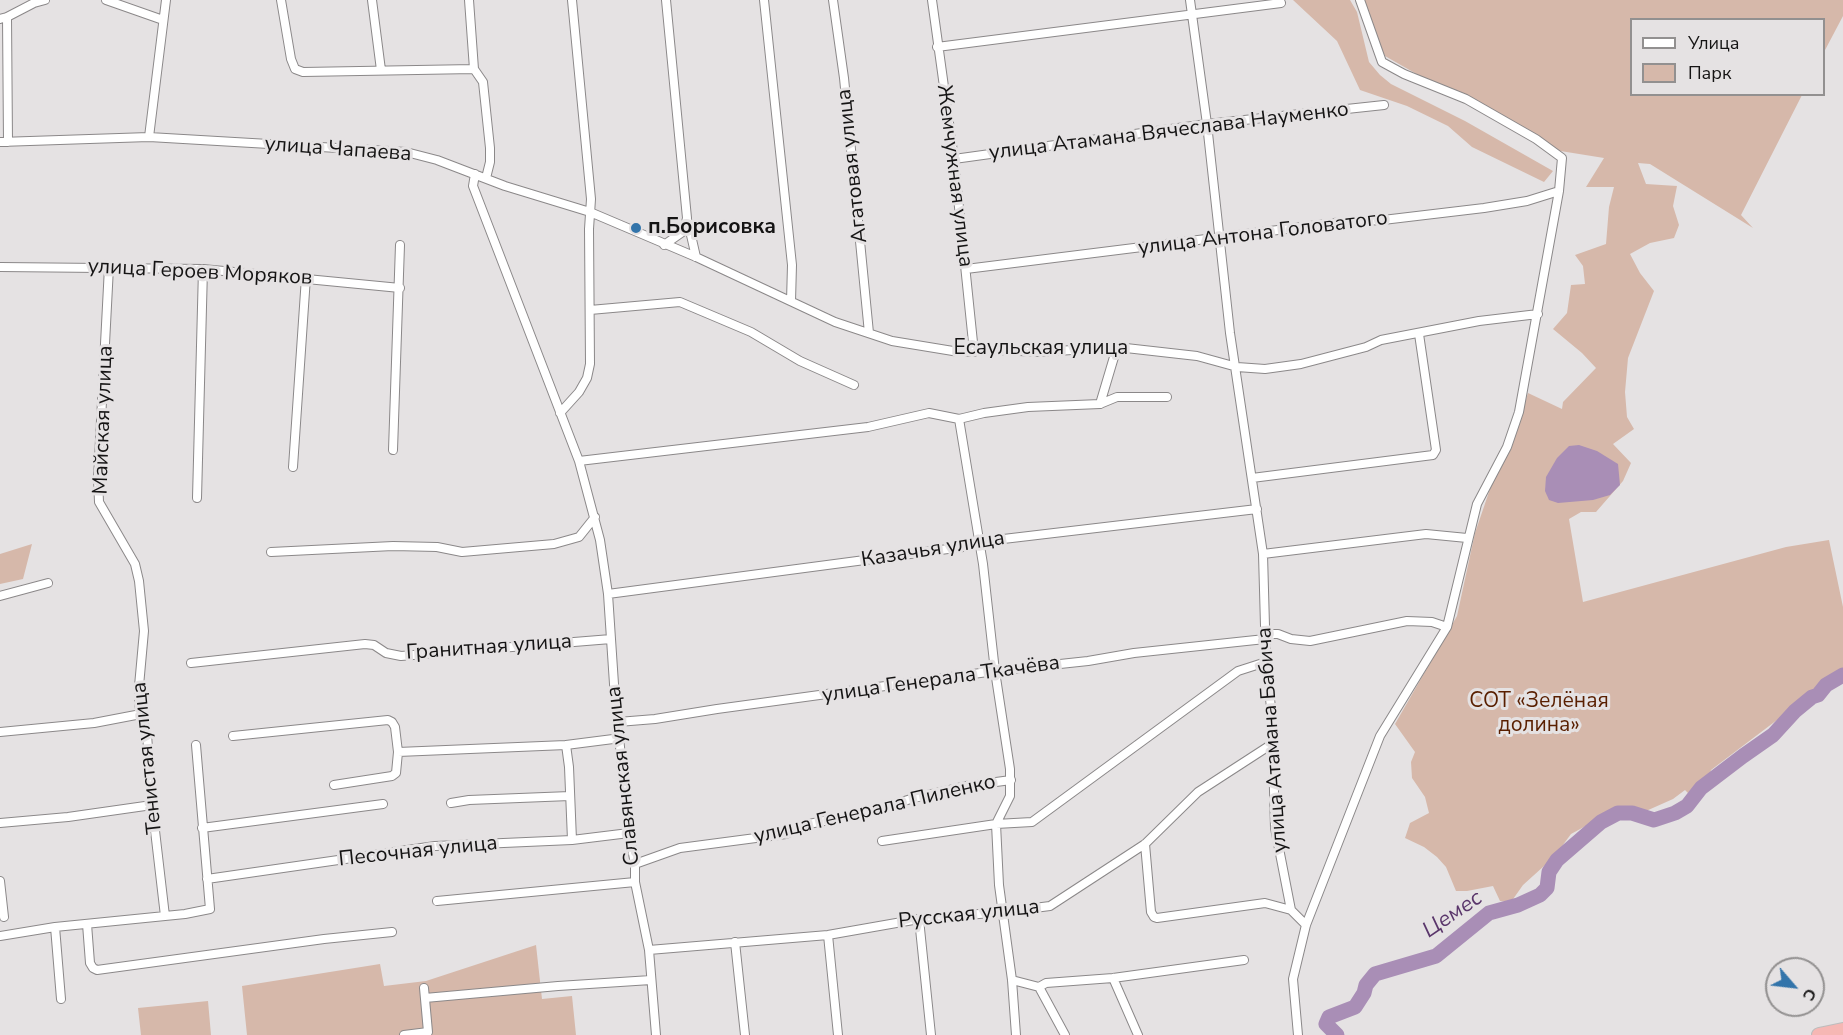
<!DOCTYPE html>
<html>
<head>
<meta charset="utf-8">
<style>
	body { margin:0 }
	#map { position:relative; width:1843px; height:1035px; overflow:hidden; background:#e5e2e3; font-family:"Nunito Sans",sans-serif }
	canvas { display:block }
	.legend { position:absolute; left:1630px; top:18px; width:195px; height:78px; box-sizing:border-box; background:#e5e2e3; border:2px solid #929090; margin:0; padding:8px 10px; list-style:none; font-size:18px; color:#151414 }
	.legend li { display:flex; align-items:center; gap:12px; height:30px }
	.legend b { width:30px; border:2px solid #929090 }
	.north { position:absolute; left:1765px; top:957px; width:60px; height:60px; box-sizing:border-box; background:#e5e2e3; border:2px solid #929090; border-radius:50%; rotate:118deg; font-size:16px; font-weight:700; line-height:24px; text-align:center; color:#151414 }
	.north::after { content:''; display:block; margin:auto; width:21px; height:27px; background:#3274aa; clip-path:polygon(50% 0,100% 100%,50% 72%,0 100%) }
</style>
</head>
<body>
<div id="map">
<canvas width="1843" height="1035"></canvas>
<ul class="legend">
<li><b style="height:8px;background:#fff"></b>Улица</li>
<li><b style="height:16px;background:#d6b8aa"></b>Парк</li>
</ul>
<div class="north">С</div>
</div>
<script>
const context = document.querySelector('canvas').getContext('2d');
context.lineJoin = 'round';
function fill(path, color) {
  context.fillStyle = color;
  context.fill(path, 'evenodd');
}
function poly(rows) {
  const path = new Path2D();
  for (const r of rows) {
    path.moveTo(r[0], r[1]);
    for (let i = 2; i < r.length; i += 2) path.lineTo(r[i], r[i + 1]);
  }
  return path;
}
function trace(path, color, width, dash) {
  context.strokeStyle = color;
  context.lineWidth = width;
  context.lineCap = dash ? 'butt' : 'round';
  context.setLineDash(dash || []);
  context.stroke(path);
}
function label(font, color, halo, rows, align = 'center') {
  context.font = font + ' "Nunito Sans",sans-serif';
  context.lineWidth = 6;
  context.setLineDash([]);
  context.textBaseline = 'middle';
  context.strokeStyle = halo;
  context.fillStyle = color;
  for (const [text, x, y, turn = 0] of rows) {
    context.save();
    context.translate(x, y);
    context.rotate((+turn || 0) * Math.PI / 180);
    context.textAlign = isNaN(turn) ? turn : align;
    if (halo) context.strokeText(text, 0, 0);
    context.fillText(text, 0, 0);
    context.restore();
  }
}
const green = poly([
	[1293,0,1350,0,1357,12,1369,62,1380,75,1391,84,1465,121,1553,171,1544,182,1472,147,1448,126,1407,106,1360,90,1337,41],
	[1355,0,1843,0,1843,16,1824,52,1824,20,1632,20,1632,94,1802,95,1741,215,1753,228,1650,164,1638,163,1646,184,1677,186,1673,206,1679,225,1674,238,1650,243,1630,254,1640,273,1654,291,1628,358,1625,392,1627,417,1634,429,1613,444,1631,463,1623,481,1596,512,1581,512,1569,519,1583,602,1786,547,1829,540,1843,607,1843,670,1711,770,1709,777,1688,793,1685,790,1673,799,1646,811,1615,810,1571,834,1554,857,1523,885,1511,902,1500,901,1493,886,1467,891,1456,891,1446,867,1437,857,1424,847,1405,838,1410,823,1429,813,1425,797,1412,778,1411,762,1415,752,1395,724,1457,616,1475,533,1491,486,1511,449,1528,393,1562,409,1563,402,1596,368,1582,353,1553,329,1567,313,1571,285,1585,284,1583,266,1575,255,1606,244,1609,207,1614,187,1586,187,1604,158,1548,149,1385,56],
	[32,544,23,579,0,584,0,554],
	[536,945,542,999,572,996,576,1035,247,1035,242,986,380,964,384,986,426,981],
	[208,1001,211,1035,141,1035,138,1008]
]);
const water = poly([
	[1579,445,1597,451,1618,464,1620,485,1610,495,1593,500,1558,503,1549,500,1545,491,1546,477,1557,458,1569,446]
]);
const river = poly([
	[1337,1035,1326,1024,1329,1017,1355,1007,1364,993,1366,985,1375,974,1436,956,1489,913,1518,905,1540,895,1547,888,1549,872,1557,860,1601,822,1618,813,1632,813,1654,820,1675,813,1687,806,1701,788,1743,756,1773,735,1795,711,1812,697,1818,695,1826,685,1843,675]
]);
const minor = poly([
	[106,0,163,20],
	[281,0,291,59,295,69,303,72,474,69],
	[372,0,381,70],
	[469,0,474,69,483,82,490,148,490,162,486,178],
	[764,0,792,265,791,301],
	[833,0,844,78,869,333],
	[932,0,954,159,974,352],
	[1190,0,1207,124,1230,333,1263,554,1266,662,1272,717,1275,828,1291,910,1306,925],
	[7,17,8,142],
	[0,19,7,17,34,3,45,0],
	[937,47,1281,3],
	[149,137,166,0],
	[0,142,149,137,406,152,437,160,505,186,590,212,696,257,835,322,892,341,959,352,996,350,1042,352,1117,347,1197,356,1237,367,1265,369,1301,364,1366,347,1381,340,1479,321,1538,314],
	[954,159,1207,124,1384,105],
	[475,174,473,186,579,461,600,540,608,594,615,699,629,833,635,864,635,882,649,950,656,1035],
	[688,222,696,257],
	[664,245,684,231,687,218,666,0],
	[0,267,203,269,400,288],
	[109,267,98,478,99,502,135,564,139,581,144,631,139,686,139,705,147,734,152,805,165,916],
	[966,269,1342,222,1383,220,1484,208,1527,201,1559,191],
	[590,310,680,302,751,332,800,361,854,385],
	[1100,404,1117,347],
	[560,413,579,392,587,378,590,364,589,229,591,199,572,0],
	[959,419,983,564,995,671,1010,769,1010,796,996,824,999,885,1012,980,1016,1035],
	[393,450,400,245],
	[579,461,868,427,929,413,959,419,984,413,1028,407,1100,404,1117,397,1167,397],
	[293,467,306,277],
	[1252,478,1433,455,1436,450,1419,334],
	[197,498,203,269],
	[271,552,393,546,437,547,462,552,554,544,579,537,595,517],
	[1263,554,1426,534,1467,538],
	[608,594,963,547,978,542,1257,509],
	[0,596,48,583],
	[1265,634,1278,634,1291,639,1310,641,1407,621,1432,622,1447,627],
	[191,663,365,644,374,645,386,653,401,656,611,639],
	[618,722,655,719,717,709,995,671,1088,661,1134,653,1265,639],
	[0,732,94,723,141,714],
	[233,736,388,720,392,722,395,727,398,752,396,773,392,776,334,785],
	[398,752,566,745],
	[451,803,469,800,570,796],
	[0,823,68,817,152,805],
	[202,828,383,804],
	[572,840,569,767,566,745,621,738],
	[882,841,996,824,1032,822,1238,671,1266,662],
	[1145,844,1151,912,1154,917,1157,918,1265,903,1291,910],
	[635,864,680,848,786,834,809,824,869,812,914,798,966,786,1011,780],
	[207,879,435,846,572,840,629,833],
	[0,881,4,917],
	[437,901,635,882],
	[919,919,931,1035],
	[87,924,90,963,93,968,97,970,324,939,392,932],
	[55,927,61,999],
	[828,935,838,1035],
	[0,936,55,927,185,914,210,909,196,745],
	[735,942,745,1035],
	[649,950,828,935,919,919,1003,912,1050,906,1145,844,1198,792,1272,744],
	[1113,978,1138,1035],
	[1012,980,1039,987,1065,1035],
	[1039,987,1046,983,1113,978,1244,960],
	[425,998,558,986,651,980],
	[404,1035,428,1032,424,988],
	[1298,1035,1293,979,1306,925,1380,736,1447,627,1477,504,1507,447,1519,412,1559,191,1562,158,1536,139,1466,99,1404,74,1382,62,1360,0]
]);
const trunk = poly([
	[1819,1035,1843,1030]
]);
const markers = [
	[636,228,6,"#3274aa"]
];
const streetNames = [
	["улица Атамана Вячеслава Науменко",1169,132,-7],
	["улица Чапаева",338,150,4],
	["Агатовая улица",853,166,-96],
	["Жемчужная улица",954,176,83],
	["улица Антона Головатого",1263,234,-7],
	["улица Героев Моряков",200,273,3],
	["Есаульская улица",1041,349],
	["Майская улица",104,420,-88],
	["Казачья улица",933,550,-9],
	["Гранитная улица",489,648,-4],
	["улица Генерала Ткачёва",941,680,-8],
	["улица Атамана Бабича",1273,740,-94],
	["Тенистая улица",148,758,-96],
	["Славянская улица",624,776,-96],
	["улица Генерала Пиленко",875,810,-13],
	["Песочная улица",418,852,-6],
	["Русская улица",969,915,-6]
];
const poiNames = [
	["п.Борисовка",648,228]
];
const parkNames = [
	["СОТ «Зелёная",1539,702],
	["долина»",1539,726]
];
const waterNames = [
	["Цемес",1453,915,-34]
];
fill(green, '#d6b8aa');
fill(water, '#a98eb6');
trace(river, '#a98eb6', 15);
trace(minor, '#8b8889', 10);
trace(trunk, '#bdbdbd', 16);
trace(minor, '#fff', 8);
trace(trunk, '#f6b7b4', 14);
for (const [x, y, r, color] of markers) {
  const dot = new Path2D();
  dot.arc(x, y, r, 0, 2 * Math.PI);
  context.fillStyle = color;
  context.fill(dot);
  trace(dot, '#e5e2e3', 2);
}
label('21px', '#151414', '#e5e2e3', streetNames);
label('bold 21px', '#151414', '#e5e2e3', poiNames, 'left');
label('21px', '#591f00', '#e5e2e3', parkNames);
label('italic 22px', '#5a366b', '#e5e2e3', waterNames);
</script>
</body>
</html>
